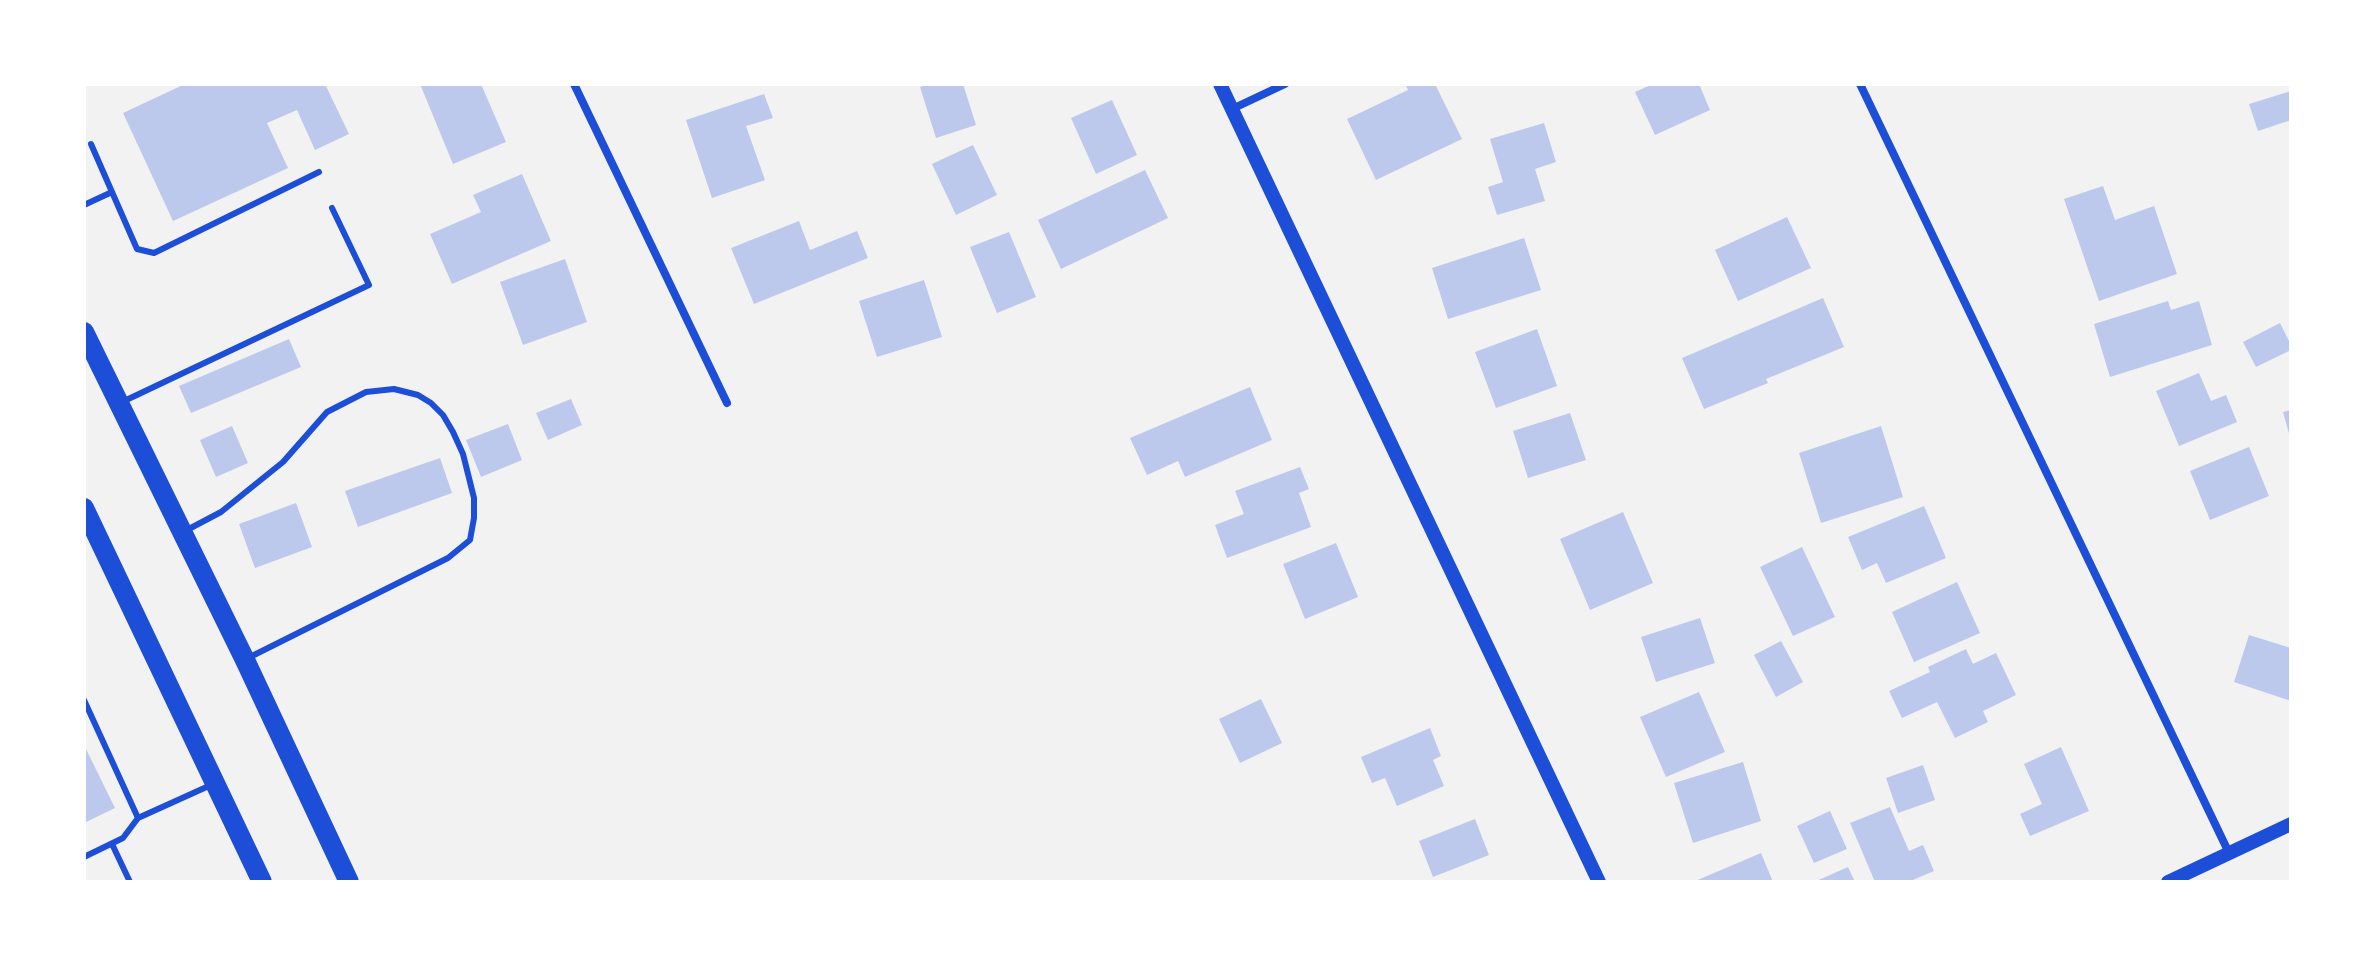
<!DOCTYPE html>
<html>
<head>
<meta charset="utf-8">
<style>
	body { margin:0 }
	#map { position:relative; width:2375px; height:966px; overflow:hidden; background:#f2f2f2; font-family:"Golos Text",sans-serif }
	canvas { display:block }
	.frame { position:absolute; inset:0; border:86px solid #fff; pointer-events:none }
</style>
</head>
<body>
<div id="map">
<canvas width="2375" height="966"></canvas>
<div class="frame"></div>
</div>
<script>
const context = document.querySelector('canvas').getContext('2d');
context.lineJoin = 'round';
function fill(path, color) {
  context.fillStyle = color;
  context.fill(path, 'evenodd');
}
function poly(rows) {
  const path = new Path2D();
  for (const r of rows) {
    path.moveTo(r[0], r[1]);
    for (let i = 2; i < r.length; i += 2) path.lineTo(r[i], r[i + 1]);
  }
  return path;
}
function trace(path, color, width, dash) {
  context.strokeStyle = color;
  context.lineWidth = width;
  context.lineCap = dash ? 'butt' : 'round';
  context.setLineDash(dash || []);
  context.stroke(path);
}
const building = poly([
	[185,84,325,84,349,134,315,150,297,110,267,123,288,168,173,221,123,113],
	[420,84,481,84,506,142,453,164],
	[930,84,963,84,976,125,936,138,920,87],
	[1405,84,1435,84,1462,139,1376,180,1347,119,1408,90],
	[1653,84,1699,84,1710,110,1655,135,1635,92],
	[2291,91,2291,120,2258,131,2249,104],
	[764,94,773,118,746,126,765,180,712,198,686,120],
	[1112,100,1137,155,1096,174,1071,118],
	[1544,123,1556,162,1535,169,1545,201,1497,215,1488,187,1503,182,1490,139],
	[973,145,997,195,956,215,932,164],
	[1145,170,1168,218,1061,269,1038,220],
	[522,174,551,241,452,284,430,234,481,212,473,195],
	[2103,186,2115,220,2154,206,2177,274,2099,301,2064,199],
	[1787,217,1811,268,1738,301,1715,250],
	[799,221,810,250,857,231,868,258,754,304,731,248],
	[1009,232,1036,297,997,313,970,247],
	[1524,238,1541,290,1448,319,1432,268],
	[565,259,587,322,523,345,500,282],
	[924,280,942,337,877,357,859,301],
	[1823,298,1844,347,1766,379,1768,383,1704,409,1682,358],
	[2168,301,2171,310,2199,301,2212,345,2110,377,2094,324],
	[2280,323,2291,345,2291,350,2256,367,2243,342],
	[1537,329,1557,386,1496,408,1475,352],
	[289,339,301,367,191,413,179,386],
	[2199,373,2211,401,2226,395,2237,422,2179,446,2156,391],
	[1250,387,1272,440,1185,477,1178,461,1147,475,1130,438],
	[571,399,582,425,548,440,536,413],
	[2291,410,2291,437,2290,437,2283,412],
	[1570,413,1586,460,1528,478,1513,431],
	[508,424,522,460,481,477,466,440],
	[232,426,248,463,216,477,200,440],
	[1881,426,1903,497,1821,523,1799,453],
	[2249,447,2269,496,2210,520,2190,471],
	[440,458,452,493,358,527,345,491],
	[1300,467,1309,489,1299,493,1311,527,1227,558,1215,525,1244,514,1235,491],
	[296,503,312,547,255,568,239,524],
	[1924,506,1946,558,1886,583,1877,563,1862,570,1848,537],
	[1623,512,1653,583,1590,610,1560,539],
	[1336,543,1358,597,1305,619,1283,564],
	[1802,547,1835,617,1793,636,1760,567],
	[1957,582,1980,633,1914,662,1892,612],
	[1700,618,1715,663,1656,682,1641,637],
	[2249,635,2291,648,2291,701,2234,682],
	[1781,641,1803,682,1776,697,1754,655],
	[1966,649,1973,664,1996,653,2016,695,1983,711,1988,722,1955,738,1937,702,1902,718,1889,691,1930,672,1928,667],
	[1699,692,1725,752,1666,777,1640,717],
	[1261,699,1282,743,1240,763,1219,719],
	[1430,728,1441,756,1433,760,1444,786,1397,806,1385,778,1372,783,1361,757],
	[84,745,115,808,84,823],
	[2061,747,2089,811,2030,836,2020,814,2042,804,2024,764],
	[1743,762,1761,821,1693,843,1674,783],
	[1923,765,1935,800,1898,813,1886,778],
	[1890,807,1909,851,1923,845,1934,871,1908,882,1875,882,1850,823],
	[1830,811,1847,849,1814,863,1797,826],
	[1475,819,1489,855,1433,877,1419,841],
	[1761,853,1773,882,1693,882],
	[1848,867,1855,882,1814,882]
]);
const service = poly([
	[91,144,112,192],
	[84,205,112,192,137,249,154,253,319,172],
	[122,402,369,285,332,208],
	[185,531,221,512,283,462,327,412,366,392,394,389,418,395,431,403,443,415,453,432,463,454,474,498,474,518,470,540,448,558,248,658],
	[84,700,138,818],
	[112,844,130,882],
	[84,857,123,838,138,818,211,785]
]);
const minor = poly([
	[574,84,727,403],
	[1860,84,2229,853],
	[1232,109,1285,84]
]);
const tertiary = poly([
	[1220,84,1599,882],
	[2168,882,2291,824]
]);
const primary = poly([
	[84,332,245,660,349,882],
	[84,508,262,882]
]);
fill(building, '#bdc9ec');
trace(service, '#1d4ed8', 6);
trace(minor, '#1d4ed8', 8);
trace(tertiary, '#1d4ed8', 14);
trace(primary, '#1d4ed8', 20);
</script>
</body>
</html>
